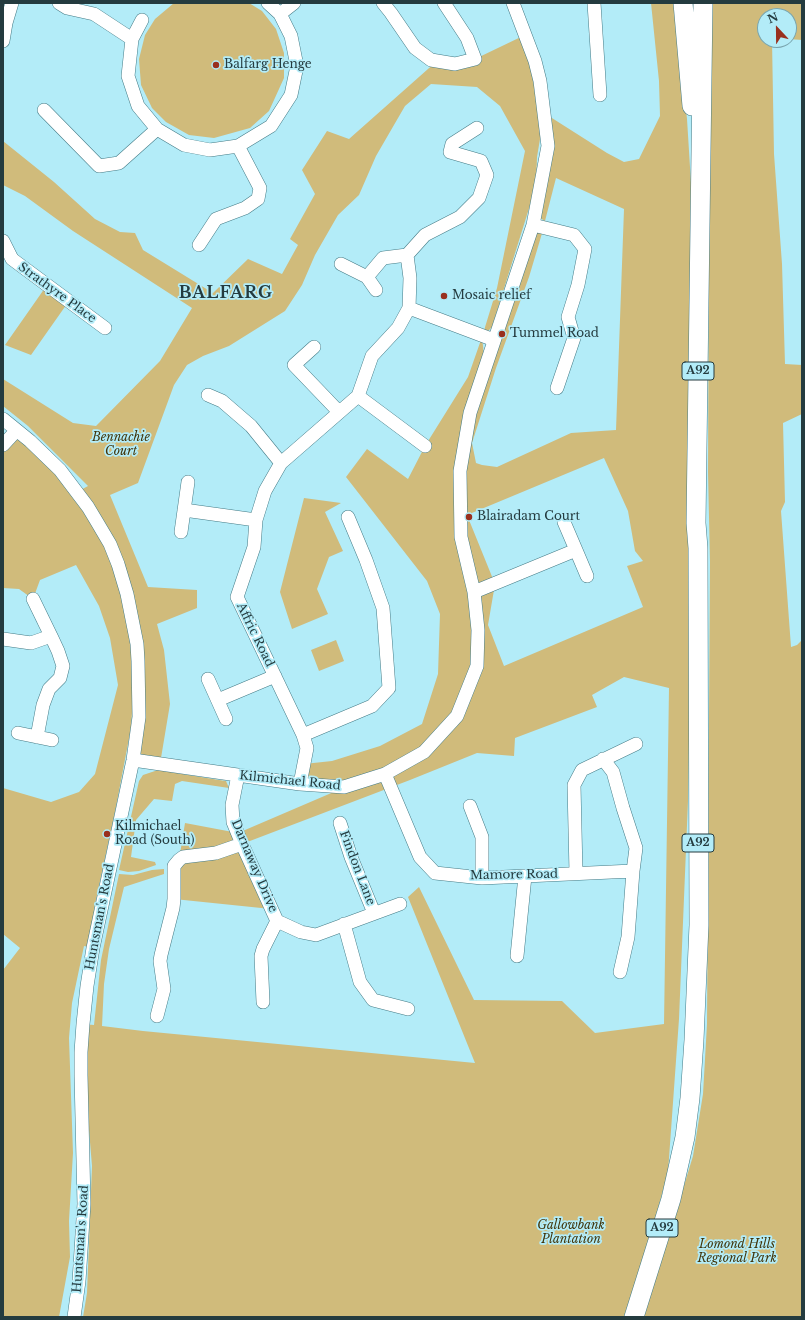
<!DOCTYPE html>
<html>
<head>
<meta charset="utf-8">
<style>
	body { margin:0 }
	#map { position:relative; width:805px; height:1320px; overflow:hidden; background:#b3ecf8; font-family:"Libre Baskerville",serif }
	canvas { display:block }
	.frame { position:absolute; inset:0; border:4px solid #243b3f; pointer-events:none }
	.north { position:absolute; left:757px; top:8px; width:40px; height:40px; box-sizing:border-box; background:#b3ecf8; border:1px solid #7aa5ae; border-radius:50%; rotate:338deg; font-size:11px; font-weight:700; line-height:16px; text-align:center; color:#243b3f }
	.north::after { content:''; display:block; margin:auto; width:14px; height:18px; background:#99301e; clip-path:polygon(50% 0,100% 100%,50% 72%,0 100%) }
</style>
</head>
<body>
<div id="map">
<canvas width="805" height="1320"></canvas>
<div class="frame"></div>
<div class="north">N</div>
</div>
<script>
const context = document.querySelector('canvas').getContext('2d');
context.lineJoin = 'round';
function fill(path, color) {
  context.fillStyle = color;
  context.fill(path, 'evenodd');
}
function poly(rows) {
  const path = new Path2D();
  for (const r of rows) {
    path.moveTo(r[0], r[1]);
    for (let i = 2; i < r.length; i += 2) path.lineTo(r[i], r[i + 1]);
  }
  return path;
}
function trace(path, color, width, dash) {
  context.strokeStyle = color;
  context.lineWidth = width;
  context.lineCap = dash ? 'butt' : 'round';
  context.setLineDash(dash || []);
  context.stroke(path);
}
function label(font, color, halo, rows, align = 'center') {
  context.font = font + ' "Libre Baskerville",serif';
  context.lineWidth = 3.5;
  context.setLineDash([]);
  context.textBaseline = 'middle';
  context.strokeStyle = halo;
  context.fillStyle = color;
  for (const [text, x, y, turn = 0] of rows) {
    context.save();
    context.translate(x, y);
    context.rotate((+turn || 0) * Math.PI / 180);
    context.textAlign = isNaN(turn) ? turn : align;
    if (halo) context.strokeText(text, 0, 0);
    context.fillText(text, 0, 0);
    context.restore();
  }
}
const green = poly([
	[174,3,249,3,262,11,276,29,284,53,284,78,269,111,250,128,214,138,189,135,166,122,152,108,141,85,139,59,145,35,155,19],
	[651,3,675,3,679,49,687,119,691,183,690,501,688,548,690,684,688,801,679,1019,668,1172,652,1230,624,1317,83,1317,87,1293,92,1166,86,1094,83,1024,94,1025,101,960,119,874,133,875,152,870,164,869,164,874,124,887,109,949,104,984,102,1026,143,1031,475,1063,408,897,419,887,474,1000,562,1001,595,1033,664,1024,669,688,624,677,592,695,597,707,515,738,514,756,477,753,410,780,242,844,271,909,174,899,179,860,185,823,238,833,343,788,300,784,304,764,332,761,380,746,422,724,438,674,440,614,427,581,346,477,367,449,408,479,425,446,468,377,482,337,497,288,525,151,500,106,477,87,431,84,405,106,376,156,359,195,338,215,315,255,302,285,285,311,229,346,203,356,187,365,174,385,138,483,110,495,148,587,197,590,197,608,157,624,164,650,170,704,160,764,133,760,139,717,131,632,134,683,131,728,115,812,94,909,93,948,84,946,72,1003,69,1038,73,1153,69,1221,70,1257,59,1317,3,1317,3,970,20,948,3,934,3,788,51,802,79,792,95,774,118,685,110,638,99,606,76,565,40,580,33,599,19,589,3,588,3,445,16,431,77,492,88,486,28,426,3,406,3,379,73,423,96,426,160,361,192,308,73,231,25,196,3,185,3,141,54,182,95,219,120,232,135,233,143,250,213,293,248,259,282,274,298,245,290,239,315,194,302,170,327,131,349,139,437,61,475,59,525,35,544,113,607,153,624,162,639,159,660,116,659,81],
	[544,115,540,188,535,215,545,221,556,178,624,209,616,430,571,433,497,467,482,465,476,463,472,443,496,368,529,277,543,230,532,228,485,365,482,337,492,327,536,186,537,157],
	[604,458,628,511,635,551,643,561,627,566,643,607,504,666,488,625,495,584,467,515],
	[712,3,802,3,802,40,789,39,789,16,765,16,765,40,772,40,774,154,782,264,785,364,802,365,802,414,783,423,785,502,781,511,791,647,797,645,802,640,802,1317,644,1317,693,1156,703,1094,707,1024,710,562,708,472,709,229],
	[47,285,69,301,31,355,5,345],
	[304,498,341,503,325,512,343,551,329,557,317,589,328,614,292,629,280,592],
	[336,640,344,661,319,671,311,650],
	[158,770,219,780,226,781,229,788,182,781,175,784,172,801,154,799,136,820,131,857,155,862,156,865,139,871,128,872,119,870,139,781,143,775]
]);
const minor = poly([
	[59,3,67,8,94,14,132,39],
	[383,3,391,13,415,48,431,60,455,64,475,59,467,38,444,3],
	[594,3,600,95],
	[280,14,294,3],
	[142,20,132,39,128,76,138,106,157,129,184,145,210,150,238,146,271,126,291,95,297,66,291,36,280,14,268,3],
	[3,41,6,23,12,3],
	[44,110,99,166,119,163,157,129],
	[533,225,574,235,585,249,578,285,568,317,574,338,557,388],
	[3,241,12,259,105,328],
	[199,245,216,219,245,208,258,199,260,188,238,146],
	[341,264,367,277,376,290],
	[367,277,383,258,407,255],
	[409,308,494,340],
	[314,347,294,365,339,412],
	[208,395,222,401,251,426,281,463],
	[358,396,425,446],
	[3,419,30,441,60,470,88,507,97,522,110,544,118,564,127,594,137,644,138,661,139,717,133,760,93,948,87,986,83,1024,81,1052,81,1075,84,1204,79,1281,74,1317],
	[3,445,16,431],
	[184,510,256,520],
	[181,532,188,482],
	[576,550,587,576],
	[474,592,576,550,564,522],
	[33,599,51,636],
	[3,639,31,643,51,636,58,651,63,666,60,678,49,689,43,705,37,737],
	[208,679,226,719],
	[218,700,275,676],
	[18,733,52,740],
	[303,735,372,706,389,688,383,608,366,560,348,517],
	[603,759,613,772,623,808,636,848,633,871,628,937,620,972],
	[133,760,300,784,344,787,385,774,424,752,457,716,477,666,478,630,474,592,461,537,460,471,470,413,533,225,548,146,540,81,535,61,513,3],
	[385,774,420,857,435,873,482,878,633,871],
	[238,775,232,805,233,822,242,844,277,921,301,932,316,935,400,904],
	[300,784,307,748,303,735,237,597,254,547,256,520,265,491,281,463,358,396,372,356,398,328,409,308,410,278,407,255,425,235,460,217,479,198,487,175,481,161,450,152,452,144,477,128],
	[470,806,482,837,482,878],
	[340,823,351,857,374,913],
	[576,873,574,785,582,770,636,744],
	[344,924,360,982,373,1000,408,1009],
	[517,956,525,876],
	[263,1002,261,956,263,949,277,921],
	[157,1016,164,989,160,961,161,955,173,908,174,899,174,866,179,860,183,857,216,853,242,844]
]);
const highway = poly([
	[683,3,692,106],
	[634,1317,671,1199,685,1137,690,1098,694,1040,699,925,698,548,696,523,703,3]
]);
const markers = [
	[216,65,4,"#99301e"],
	[444,296,4,"#99301e"],
	[502,334,4,"#99301e"],
	[469,517,4,"#99301e"],
	[107,834,4,"#99301e"]
];
const shields = [
	[698,371,32],
	[698,843,32],
	[662,1228,32]
];
const shieldNames = [
	["A92",698,371],
	["A92",698,843],
	["A92",662,1228]
];
const poiNames = [
	["Balfarg Henge",224,65],
	["Mosaic relief",452,296],
	["Tummel Road",510,334],
	["Blairadam Court",477,517],
	["Kilmichael",115,827],
	["Road (South)",115,841]
];
const streetNames = [
	["Strathyre Place",57,293,36],
	["Affric Road",255,635,64],
	["Kilmichael Road",290,781,6],
	["Darnaway Drive",254,866,67],
	["Findon Lane",357,868,69],
	["Mamore Road",514,875,-1],
	["Huntsman's Road",100,917,-79],
	["Huntsman's Road",81,1239,-86]
];
const parkNames = [
	["Bennachie",121,438],
	["Court",121,452],
	["Gallowbank",571,1226],
	["Plantation",571,1240],
	["Lomond Hills",737,1245],
	["Regional Park",737,1259]
];
const districtNames = [
	["BALFARG",226,293]
];
fill(green, '#d0bb7b');
trace(minor, '#447b86', 14);
trace(highway, '#447b86', 20);
trace(minor, '#fff', 13);
trace(highway, '#fff', 19);
for (const [x, y, r, color] of markers) {
  const dot = new Path2D();
  dot.arc(x, y, r, 0, 2 * Math.PI);
  context.fillStyle = color;
  context.fill(dot);
  trace(dot, '#b3ecf8', 1.5);
}
for (const [x, y, w] of shields) {
  const box = new Path2D();
  box.roundRect(x - w / 2, y - 9, w, 18, 3);
  context.fillStyle = '#b3ecf8';
  context.fill(box);
  trace(box, '#243b3f', 1);
}
label('bold 11px', '#243b3f', null, shieldNames);
label('12px', '#243b3f', '#b3ecf8', poiNames, 'left');
label('12px', '#243b3f', '#b3ecf8', streetNames);
label('italic 12px', '#42350a', '#b3ecf8', parkNames);
context.letterSpacing = '1px';
label('bold 16px', '#243b3f', '#b3ecf8', districtNames);
context.letterSpacing = '0px';
</script>
</body>
</html>
